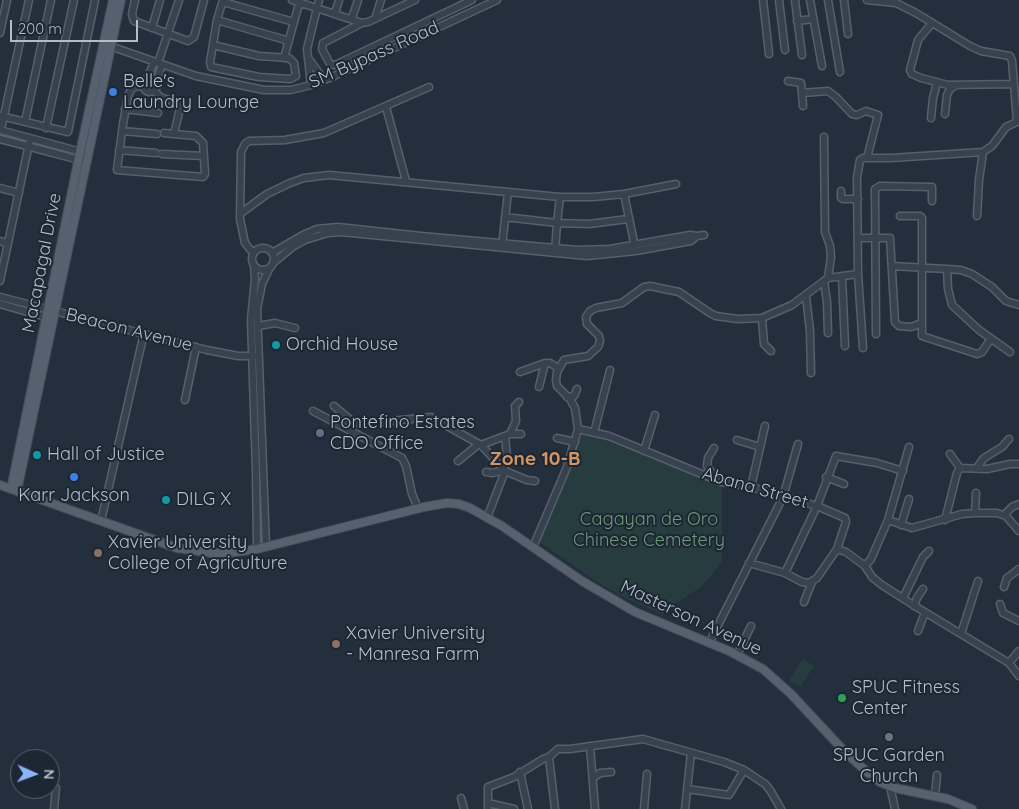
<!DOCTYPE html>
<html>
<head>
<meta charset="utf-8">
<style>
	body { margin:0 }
	#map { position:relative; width:1019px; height:809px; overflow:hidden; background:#242f3e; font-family:Quicksand,sans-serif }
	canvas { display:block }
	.north { position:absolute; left:10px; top:749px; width:50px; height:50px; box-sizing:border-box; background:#1d2633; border:1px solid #59626f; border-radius:50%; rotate:92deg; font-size:14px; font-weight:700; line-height:20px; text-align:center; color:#b4bcc9 }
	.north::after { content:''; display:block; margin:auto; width:18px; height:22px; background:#8ab4f8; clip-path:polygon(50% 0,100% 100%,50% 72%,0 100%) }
	.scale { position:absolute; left:10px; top:20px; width:128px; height:22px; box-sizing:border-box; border:2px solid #b4bcc9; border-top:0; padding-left:6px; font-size:15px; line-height:18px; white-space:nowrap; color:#b4bcc9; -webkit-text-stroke:4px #1d2633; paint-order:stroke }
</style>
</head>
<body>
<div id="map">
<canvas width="1019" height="809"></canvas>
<div class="north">N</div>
<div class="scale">200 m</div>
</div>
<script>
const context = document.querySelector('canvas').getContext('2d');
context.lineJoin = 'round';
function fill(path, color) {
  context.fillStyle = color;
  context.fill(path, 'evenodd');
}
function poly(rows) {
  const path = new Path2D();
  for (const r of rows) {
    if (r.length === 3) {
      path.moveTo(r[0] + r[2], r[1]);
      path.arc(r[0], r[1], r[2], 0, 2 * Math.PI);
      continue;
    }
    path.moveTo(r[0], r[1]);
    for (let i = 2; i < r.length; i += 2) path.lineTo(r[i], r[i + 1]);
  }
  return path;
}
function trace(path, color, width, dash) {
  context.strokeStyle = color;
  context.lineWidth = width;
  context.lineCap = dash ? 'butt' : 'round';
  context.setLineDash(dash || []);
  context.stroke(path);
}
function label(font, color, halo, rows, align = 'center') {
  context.font = font + ' Quicksand,sans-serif';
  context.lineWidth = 4;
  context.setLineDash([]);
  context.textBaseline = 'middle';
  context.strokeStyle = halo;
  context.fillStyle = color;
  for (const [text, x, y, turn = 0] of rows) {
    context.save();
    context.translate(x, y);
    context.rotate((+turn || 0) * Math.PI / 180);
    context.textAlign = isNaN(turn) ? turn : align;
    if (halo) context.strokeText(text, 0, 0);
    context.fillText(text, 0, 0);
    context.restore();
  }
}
const green = poly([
	[580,431,609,437,722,484,722,562,701,587,670,607,663,615,619,595,594,580,538,541,571,463],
	[803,659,814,666,800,687,789,680]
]);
const minor = poly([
	[135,0,132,14,134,21,188,41,194,37,204,0],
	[292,0,362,23,368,22,415,0],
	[763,0,769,54],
	[779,0,785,50],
	[795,0,802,55],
	[810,0,822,66],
	[828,0,840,72],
	[844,0,848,34],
	[867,0,896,3,916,13,970,46,981,51,1010,56,1012,61,1017,121],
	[223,2,294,22],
	[335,13,339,0],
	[352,18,358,0],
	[375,19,381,0],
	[217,20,289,41],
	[797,21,813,19],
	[362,23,323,43,322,49,330,64,335,65,472,0],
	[932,23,918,40,910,70,912,74,921,78,948,85,1013,84],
	[152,28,160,0],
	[0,33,7,0],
	[107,45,196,76,264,90,291,90,311,85,332,77,497,0],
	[213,45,259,56,289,58,294,63,296,76,290,79,259,77,211,67,210,62,217,20,223,0],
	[284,58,300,0],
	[309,59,324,80],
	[158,63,179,0],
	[150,85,7],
	[147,79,154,62],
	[788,81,801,83,802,93],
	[156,82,162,65],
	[143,85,132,88,128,96,123,124,117,170,203,177,205,174,203,143,196,136,174,134,181,104,160,97,154,90],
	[311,85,307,49,319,0],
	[803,106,802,93,828,91,836,97,852,114,857,115,866,111,878,115,867,158],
	[386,107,406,181],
	[125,109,158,113],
	[945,114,947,95,950,89,955,86],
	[0,116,68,132,95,0],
	[931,118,933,98,937,83],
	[25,122,51,0],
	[2,125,29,0],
	[46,128,74,0],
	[0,130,85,153],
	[122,131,157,134],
	[164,133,174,134],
	[824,137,825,232,830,246,831,257,828,278],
	[0,139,87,162],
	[119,150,156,153],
	[162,154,204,156],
	[0,188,19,193],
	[841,191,841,198,843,199,858,199],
	[508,192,560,197,593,197,624,194,676,184],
	[624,194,635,247],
	[241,213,267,194,290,183,304,178,329,175,508,192,502,246],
	[900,216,920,216,922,218,922,336,977,354,982,352,990,340],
	[977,216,979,180,983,152],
	[505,217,557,223,560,197],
	[858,238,890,238,895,322,899,326,911,327,922,323],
	[0,241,7,243],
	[263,259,11],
	[555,252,557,223,589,224,628,219],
	[253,253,245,243,240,219,241,152,245,144,249,141,285,140,324,133,429,87],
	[272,253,303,235,317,229,338,227,421,236,577,250,610,249,690,235,697,236],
	[273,263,294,246,305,240,328,233,341,232,587,256,636,251,691,241,697,236,704,235],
	[254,266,255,279,251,320,256,472,257,549],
	[892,266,947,269,948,289,952,305,979,330,1010,352],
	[947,269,961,270,972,274,992,287,1006,301,1019,305],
	[842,276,845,346],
	[0,281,30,139],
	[824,281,827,302,828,333],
	[806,296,810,331,811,373],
	[0,297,207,350,238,356,254,356],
	[0,304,49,318],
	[762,318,764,344,771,351],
	[258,326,275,323,295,328],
	[876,334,875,189,880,186,932,187,932,201],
	[863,348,858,274,857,177,860,160,863,158,891,158,983,152,992,146,1006,127,1019,121],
	[520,372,545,363],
	[539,387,545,363,550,363,558,368],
	[567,397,574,396,577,389],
	[185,400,196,347],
	[334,406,352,421,361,424,431,417,481,445,505,471,527,480,535,481],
	[313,411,402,458,406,466,412,494,418,508],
	[578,429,609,436,721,482,751,487,817,506,845,518,846,522,837,549],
	[594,433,610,370],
	[510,434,516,421,515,406,519,402],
	[557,438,575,442],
	[737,440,760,447],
	[481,445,510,434,521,434],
	[714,448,708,458,707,466,712,473,719,477],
	[644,451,655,415],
	[458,461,479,444],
	[960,468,987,469,1010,464,1019,464],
	[976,469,984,458,1002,447,1009,439],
	[486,472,493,473,504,470,507,456,505,436],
	[826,477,844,484],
	[751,487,765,426],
	[975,513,976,493],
	[1004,515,1012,507,1019,504],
	[487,518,505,471],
	[888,520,912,528,962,514,975,513,997,513,1006,516,1019,531],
	[945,520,957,473,960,468,950,454],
	[101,521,144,333],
	[901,525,909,499],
	[266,546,257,309,262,284,270,267],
	[533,547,567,467,578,429,575,408,570,399,557,386,556,380,557,372,564,360,588,356,598,347,600,341,599,336,587,324,586,317,590,311,596,308,622,303,644,287,650,286,679,292,710,313,716,316,738,319,762,318,792,305,828,278,858,274],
	[749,563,785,573,802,582,809,583,817,578,837,549,846,552,865,566,872,577,882,585,918,608,1009,663,1019,676],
	[865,566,871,559,888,520,909,447],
	[785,573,817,506,836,456,877,463,903,471],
	[1004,587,1007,578,1019,569],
	[903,598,923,557,929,551],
	[804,602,812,582],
	[1000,604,1003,613,1019,621],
	[914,606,917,598,923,589],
	[918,631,925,612],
	[961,634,978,581],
	[709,643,783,497,798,444],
	[737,655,751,626],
	[1009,663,1019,651],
	[590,746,595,809],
	[549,757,555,809],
	[520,772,528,809],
	[593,778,600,773,611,772],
	[890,786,895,809],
	[687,789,729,795,744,770],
	[935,796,937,775],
	[461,798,464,809],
	[488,803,514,809],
	[54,809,56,788],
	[488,809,488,787,514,777,543,759,549,757,558,749,570,749,643,739,724,762,744,770,765,784,770,790,781,809],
	[644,809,647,774],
	[685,809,691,753]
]);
const major = poly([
	[0,485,177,548,212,553,228,553,257,549,424,507,447,503,459,504,470,508,502,526,582,581,635,612,729,651,763,669,791,694,845,752,867,772,880,782,895,788,948,799,972,809],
	[11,489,80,152,113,0],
	[17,491,121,0]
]);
const markers = [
	[113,92,5,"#3f7fe0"],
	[276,345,5,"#0f9aa8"],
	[320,433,5,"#5c6f8a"],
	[37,455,5,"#0f9aa8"],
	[74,477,5,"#3f7fe0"],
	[166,500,5,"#0f9aa8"],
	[98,553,5,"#8d6e63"],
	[336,644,5,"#8d6e63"],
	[842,698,5,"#2e9e5b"],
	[889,737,5,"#6b7280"]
];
const streetNames = [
	["SM Bypass Road",374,55,-24],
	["Macapagal Drive",42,263,-79],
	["Beacon Avenue",129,330,14],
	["Abana Street",755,488,16],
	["Masterson Avenue",691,618,25]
];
const poiNames = [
	["Belle's",123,82],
	["Laundry Lounge",123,103],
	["Orchid House",286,345],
	["Pontefino Estates",330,423],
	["CDO Office",330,444],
	["Hall of Justice",47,455],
	["Karr Jackson",74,496,"center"],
	["DILG X",176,500],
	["Xavier University",108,543],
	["College of Agriculture",108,564],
	["Xavier University",346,634],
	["- Manresa Farm",346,655],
	["SPUC Fitness",852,688],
	["Center",852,709],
	["SPUC Garden",889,756,"center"],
	["Church",889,777,"center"]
];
const parkNames = [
	["Cagayan de Oro",649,520],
	["Chinese Cemetery",649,541]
];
const neighbourhoodNames = [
	["Zone 10-B",535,459]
];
fill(green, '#263c3f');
trace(minor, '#565f6c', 9);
trace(major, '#414a57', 10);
trace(minor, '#38414e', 6);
trace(major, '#56606e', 8);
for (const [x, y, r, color] of markers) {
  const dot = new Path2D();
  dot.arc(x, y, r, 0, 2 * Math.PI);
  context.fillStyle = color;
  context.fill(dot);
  trace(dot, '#1d2633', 2);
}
label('18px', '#b4bcc9', '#1d2633', streetNames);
label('18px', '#b4bcc9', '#1d2633', poiNames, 'left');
label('18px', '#6b9a76', '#1d2633', parkNames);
label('bold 19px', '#d59563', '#1d2633', neighbourhoodNames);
</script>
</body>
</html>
